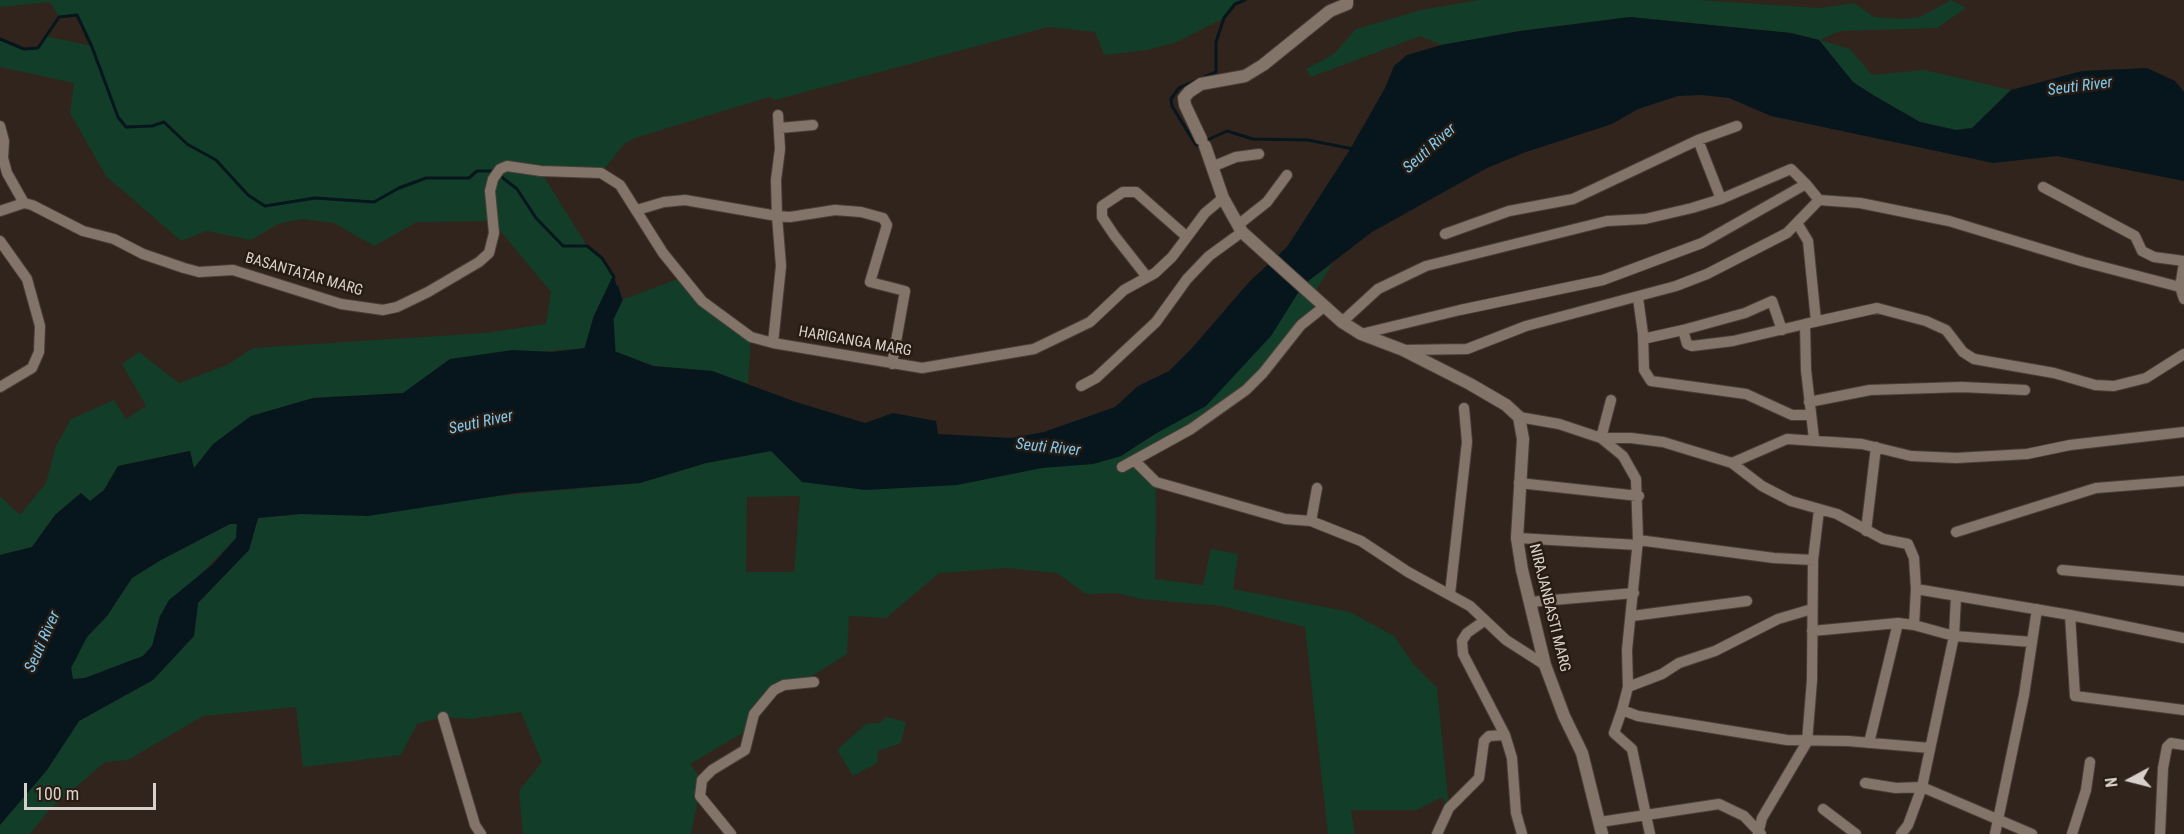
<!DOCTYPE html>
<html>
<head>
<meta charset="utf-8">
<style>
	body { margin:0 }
	#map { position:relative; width:2184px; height:834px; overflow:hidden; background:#31241c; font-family:"Roboto Condensed",sans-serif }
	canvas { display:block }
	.north { position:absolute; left:2100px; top:750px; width:60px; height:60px; -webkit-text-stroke:4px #271b12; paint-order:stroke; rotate:263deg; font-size:16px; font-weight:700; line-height:24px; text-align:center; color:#d8d0ca }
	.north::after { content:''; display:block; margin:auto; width:21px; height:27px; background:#d8d0ca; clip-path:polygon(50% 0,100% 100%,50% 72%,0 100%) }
	.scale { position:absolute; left:24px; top:783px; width:132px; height:27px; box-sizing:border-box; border:3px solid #d8d0ca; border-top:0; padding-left:8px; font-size:18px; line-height:21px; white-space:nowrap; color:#d8d0ca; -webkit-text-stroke:4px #271b12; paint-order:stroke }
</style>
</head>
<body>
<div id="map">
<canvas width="2184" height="834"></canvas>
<div class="north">N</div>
<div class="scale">100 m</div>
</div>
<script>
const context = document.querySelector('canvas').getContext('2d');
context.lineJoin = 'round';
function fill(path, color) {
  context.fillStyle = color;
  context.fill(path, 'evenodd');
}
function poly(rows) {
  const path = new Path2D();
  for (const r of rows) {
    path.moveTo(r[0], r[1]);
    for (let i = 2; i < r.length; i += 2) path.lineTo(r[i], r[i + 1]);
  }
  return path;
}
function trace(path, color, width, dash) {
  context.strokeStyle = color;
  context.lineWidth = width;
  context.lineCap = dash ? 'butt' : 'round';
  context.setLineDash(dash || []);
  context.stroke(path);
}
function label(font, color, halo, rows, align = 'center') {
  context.font = font + ' "Roboto Condensed",sans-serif';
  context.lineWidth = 5;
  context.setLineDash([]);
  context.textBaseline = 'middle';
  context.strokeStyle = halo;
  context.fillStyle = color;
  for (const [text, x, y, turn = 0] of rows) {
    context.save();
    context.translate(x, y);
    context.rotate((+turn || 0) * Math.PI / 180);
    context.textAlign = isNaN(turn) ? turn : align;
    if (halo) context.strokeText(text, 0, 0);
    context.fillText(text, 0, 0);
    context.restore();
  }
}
const green = poly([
	[0,0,1245,0,1235,4,1224,18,1177,42,1147,50,1104,55,1095,32,1048,27,775,100,769,97,635,138,624,144,601,173,541,172,587,246,602,258,614,277,595,317,586,348,450,359,404,393,313,398,194,469,190,451,118,466,104,490,90,501,81,493,55,515,32,547,0,555,0,496,20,515,46,483,56,446,71,419,114,400,126,419,146,406,122,364,139,352,179,383,227,365,253,348,485,333,546,324,551,292,492,221,417,222,374,246,334,223,302,219,278,224,251,240,207,231,181,241,106,176,70,113,74,83,0,67,0,39,24,49,38,48,45,36,92,46,77,15,59,17,50,2,0,7],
	[1479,0,1698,0,1819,8,1854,3,1874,17,1903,19,1920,17,1951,0,1966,8,1937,28,1840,31,1820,40,1850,49,1872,75,1924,70,2011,90,1972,128,1956,130,1920,122,1873,95,1853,82,1819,40,1791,33,1630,17,1520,31,1441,45,1420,36,1311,77,1306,69,1334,54,1356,29,1421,10],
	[1333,263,1313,295,1325,306,1263,373,1136,461,1156,482,1155,579,1203,585,1211,549,1238,554,1233,589,1350,612,1394,636,1415,666,1437,688,1449,808,1442,797,1417,810,1351,810,1355,834,1328,834,1305,627,1222,606,1141,599,1117,593,1086,594,1057,573,1006,568,939,573,886,618,849,616,847,654,812,676,814,682,774,690,751,728,690,764,702,780,691,834,523,834,519,791,542,762,521,712,470,719,443,717,417,724,401,755,303,767,296,707,203,716,128,760,105,762,49,810,30,834,0,834,0,825,47,770,79,721,153,680,194,636,198,603,249,550,258,518,640,483,706,463,771,451,802,482,1093,464,1121,456,1155,434,1303,285],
	[800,496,794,572,746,572,747,497],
	[681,278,751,337,748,384,712,371,653,366,614,351,612,319,621,300],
	[230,524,237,524,236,538,160,616,152,646,143,656,85,678,73,679,71,668,87,637,107,616,132,578,161,560],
	[886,717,906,722,901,743,878,751,877,763,853,776,837,750,866,724,879,723]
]);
const water = poly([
	[1630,17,1791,33,1819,40,1853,82,1873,95,1920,122,1956,130,1972,128,2011,90,2082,71,2147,68,2175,81,2184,92,2184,181,2057,156,1993,163,1771,116,1729,98,1702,95,1678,96,1638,109,1612,124,1526,152,1487,168,1372,232,1303,285,1271,336,1206,406,1155,434,1121,456,1093,464,1042,468,957,485,866,490,802,482,771,451,706,463,640,483,516,493,368,516,300,514,258,518,249,550,198,603,194,636,153,680,79,721,47,770,0,825,0,555,32,547,55,515,81,493,90,501,104,490,118,466,190,451,194,468,213,444,251,416,313,398,403,393,450,359,513,350,552,352,586,348,595,317,614,277,621,300,612,319,614,351,653,366,712,371,796,402,865,423,893,413,936,421,938,434,1011,438,1044,432,1115,407,1138,386,1169,371,1192,348,1250,281,1287,247,1349,151,1385,88,1394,66,1407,55,1441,45,1520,31],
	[230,524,237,524,236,538,213,564,169,600,160,616,152,646,143,656,85,678,73,679,71,668,87,637,107,616,132,578,161,560]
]);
const stream = poly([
	[0,39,24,49,38,48,59,17,77,15,92,47,118,117,126,127,152,126,164,122,187,144,216,160,248,195,265,206,315,198,374,202,399,188,426,178,469,178,477,171,493,171],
	[1205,141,1227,131,1253,139,1308,140,1353,149],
	[1199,144,1196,145,1172,106,1171,99,1179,88,1216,72,1216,42,1224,18,1235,4,1245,0],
	[499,175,517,189,536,218,563,246,587,246,602,258,614,277,595,317,585,352],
	[614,350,612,319,621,300,617,287]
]);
const minor = poly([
	[0,126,4,141,3,158,7,173,24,203],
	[780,128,813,125],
	[1698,140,1721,199],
	[1214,166,1236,157,1259,154],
	[2043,187,2135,236,2142,251,2154,257,2184,261],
	[637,210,664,202,685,200,777,216,790,217,835,210,861,212,883,218,887,225,870,282,905,291,892,364],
	[0,211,24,203,32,205,83,231,114,239,143,254,184,268,199,272,233,270,341,304,383,310,397,307,428,292,479,262,489,253,494,233,490,191,493,179,500,169,507,166,541,171,601,173,620,185,663,253,702,301,751,337,773,343,922,368,1034,349,1090,322,1124,290,1155,273,1172,257,1205,213,1223,198],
	[1797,223,1808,241,1816,321],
	[1238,225,1267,202,1287,175],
	[1445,234,1509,211,1573,199,1698,140,1737,126],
	[0,241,27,279,40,326,39,352,32,368,0,387],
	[2184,263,2180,287,2184,299],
	[1147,277,1114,235,1102,217,1102,206,1123,192,1136,192,1187,237],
	[1638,298,1643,334,1644,370,1651,381,1746,394,1792,415,1811,415],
	[1342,322,1378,289,1426,266,1607,221,1645,219,1692,208,1721,199,1791,169,1806,184],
	[1805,324,1877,308,1926,321,1946,330,1963,352,1974,359,2054,373,2095,385,2114,386,2146,378,2184,354],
	[1683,330,1745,313,1772,301,1782,330],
	[1361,334,1460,310,1603,280,1702,243,1806,184,1819,200],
	[1643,339,1683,330,1687,344,1692,346,1733,341,1805,324,1806,370,1814,439],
	[773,343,781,266,777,216,776,180,780,149,778,115],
	[1405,350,1467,349,1526,326,1676,286,1707,274,1787,233,1819,200,1860,203,1949,221,2084,262,2180,287],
	[1081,386,1096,378,1156,322,1187,279,1209,256,1242,232],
	[1611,400,1601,438,1631,438,1663,442,1732,463,1762,486,1791,501,1837,514,1883,539,1908,544,1914,558,1916,589,1914,625,1898,623],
	[1809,402,1870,390,1962,387,2025,390],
	[1519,417,1559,424,1601,438,1623,456,1636,479,1638,540,1627,650,1628,687,1622,710,1638,716,1787,740,1848,741,1930,748],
	[1135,461,1156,482,1285,519,1311,521,1361,541,1408,572,1470,606,1506,640,1545,665],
	[1732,463,1787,439,1862,444,1911,456,1956,458,2027,454,2070,445,2184,432],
	[1122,467,1191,429,1246,390,1263,373,1301,325,1325,306],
	[1519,483,1639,496],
	[1311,521,1317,488],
	[1866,531,1876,447],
	[1956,532,2096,488,2184,481],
	[1517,538,1638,545],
	[1638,540,1774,558,1813,560],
	[2062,570,2184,581],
	[1916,589,2070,615,2184,638],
	[1450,594,1467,442,1464,408],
	[1530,602,1634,593],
	[2070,615,2075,696,2184,710],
	[1632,616,1747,601],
	[1914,625,1954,636,2032,642],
	[1812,631,1898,623,1869,743],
	[1628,687,1662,674,1679,663,1715,651,1778,619,1812,609],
	[1622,710,1614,733,1632,749,1650,834],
	[443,717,475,825,481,834],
	[1505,735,1512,758,1516,813,1522,834],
	[1865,783,1896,788,1922,787,2032,834],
	[1823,809,1856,834],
	[1600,822,1719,804,1744,816,1761,834],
	[731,834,700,796,702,780,712,770,745,750,754,714,774,690,784,685,814,682],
	[1437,834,1449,808,1479,778,1484,741,1489,736,1505,735,1463,654,1462,641,1467,633,1484,621],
	[1758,834,1762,818,1807,742,1812,680,1813,560,1819,510],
	[1901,834,1908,825,1922,787,1954,636,1956,597],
	[1995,834,2024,695,2037,609],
	[2072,834,2086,790,2090,762],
	[2160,834,2163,768,2167,747,2171,743,2184,745]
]);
const tertiary = poly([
	[1201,139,1185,105,1184,98,1189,92,1201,84,1245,76,1263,65,1330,11,1347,4,1347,0],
	[1205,146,1223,198,1242,232,1342,322,1361,334,1403,350,1470,384,1506,405,1519,417,1523,439,1517,538,1522,570,1545,665,1564,716,1582,753,1602,834]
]);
const streetNames = [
	["BASANTATAR MARG",304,275,16],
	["HARIGANGA MARG",855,342,10],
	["NIRAJANBASTI MARG",1549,608,76]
];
const waterNames = [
	["Seuti River",2080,87,-7],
	["Seuti River",1430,149,-42],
	["Seuti River",481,423,-12],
	["Seuti River",1048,448,6],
	["Seuti River",43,642,-66]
];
fill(green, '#123d29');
fill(water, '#07161d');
trace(stream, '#07161d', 3);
trace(minor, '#4a4039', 12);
trace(tertiary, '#4a4039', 14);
trace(minor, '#83746a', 10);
trace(tertiary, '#83746a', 12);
label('15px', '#d8d0ca', '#271b12', streetNames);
label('italic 16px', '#7ec9f1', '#271b12', waterNames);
</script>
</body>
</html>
